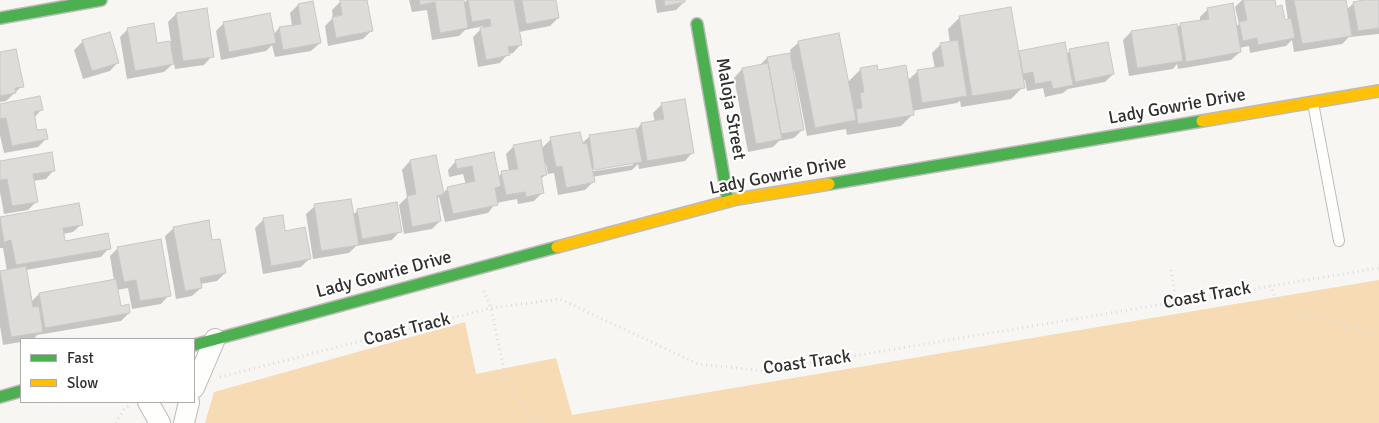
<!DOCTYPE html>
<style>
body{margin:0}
#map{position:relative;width:1379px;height:423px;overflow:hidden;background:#f8f6f3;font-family:Signika,sans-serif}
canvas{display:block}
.legend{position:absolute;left:20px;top:338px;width:175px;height:65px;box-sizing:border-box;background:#fff;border:1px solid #adacab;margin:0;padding:6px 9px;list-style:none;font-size:15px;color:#32302e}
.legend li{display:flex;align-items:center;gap:10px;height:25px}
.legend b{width:25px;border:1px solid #adacab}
</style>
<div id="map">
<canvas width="1379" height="423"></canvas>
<ul class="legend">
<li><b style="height:6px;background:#4caf50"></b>Fast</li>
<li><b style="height:6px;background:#ffc107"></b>Slow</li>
</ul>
</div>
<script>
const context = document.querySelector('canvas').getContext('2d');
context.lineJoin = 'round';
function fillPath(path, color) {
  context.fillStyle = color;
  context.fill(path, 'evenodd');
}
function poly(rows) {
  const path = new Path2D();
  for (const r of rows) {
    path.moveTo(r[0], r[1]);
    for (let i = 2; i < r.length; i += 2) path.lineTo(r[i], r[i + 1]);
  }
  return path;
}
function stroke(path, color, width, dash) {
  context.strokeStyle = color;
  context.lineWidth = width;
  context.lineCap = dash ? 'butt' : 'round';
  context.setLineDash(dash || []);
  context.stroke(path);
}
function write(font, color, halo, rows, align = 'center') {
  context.font = font + ' Signika,sans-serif';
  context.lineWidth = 4.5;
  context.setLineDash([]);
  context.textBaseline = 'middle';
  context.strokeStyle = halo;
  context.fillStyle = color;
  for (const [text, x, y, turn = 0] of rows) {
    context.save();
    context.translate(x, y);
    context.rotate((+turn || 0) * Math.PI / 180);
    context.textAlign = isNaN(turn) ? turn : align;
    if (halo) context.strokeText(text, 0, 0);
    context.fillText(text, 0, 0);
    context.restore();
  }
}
fillPath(poly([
 [1379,280,1379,423,205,423,214,392,465,322,476,374,556,358,572,415]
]), '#f6dbb5');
fillPath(poly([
 [349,0,365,0,371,31,363,39,328,46,325,26,333,18,332,10,340,2],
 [409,0,462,0,463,4,467,0,555,0,558,18,550,26,519,32,521,44,513,53,508,54,500,63,478,67,473,37,484,26,465,30,459,36,432,40,427,10,412,12],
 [655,0,684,0,684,2,676,10,657,13],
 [1242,0,1273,0,1275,8,1284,21,1288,20,1285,0,1345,0,1346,10,1354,3,1379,0,1379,34,1349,37,1342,44,1294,52,1292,40,1286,46,1250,53,1249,46,1239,48,1240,52,1231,60,1178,69,1177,64,1173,69,1129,76,1123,40,1131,32,1176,28,1180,25,1200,21,1200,17,1208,9,1235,27,1239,24,1235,7],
 [298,5,320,43,311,51,275,57,272,45,266,51,221,60,216,31,224,23,273,35,279,28,292,26,290,13],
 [176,14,212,56,204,65,175,69,174,63,164,72,127,79,120,37,128,29,156,45,171,42,168,22],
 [960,17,1018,54,1066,54,1070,51,1113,74,1105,82,1068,89,1063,93,1045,97,1043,88,1027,91,1025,80,1022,80,1023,87,1011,99,961,107,960,101,957,103,912,111,913,114,901,126,847,135,846,129,807,136,794,70,792,71,803,129,794,138,779,141,773,147,748,152,734,78,742,69,759,66,767,58,791,54,790,50,799,42,848,82,861,69,907,81,917,72,935,69,932,53,940,45,950,43,948,29],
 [83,41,118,62,110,71,83,79,74,50],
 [0,54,22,86,6,101,0,102],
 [662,104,693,152,685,161,639,169,638,164,632,170,592,177,593,182,585,190,558,195,554,173,548,174,546,164,544,164,545,175,540,180,542,193,534,201,518,204,517,199,496,203,488,213,445,222,439,197,436,200,440,221,432,229,404,234,399,205,407,197,402,170,410,161,442,194,448,188,466,185,463,174,449,177,448,170,456,161,493,154,498,177,502,173,509,171,506,154,514,146,541,149,551,139,581,144,589,137,637,129,641,124,655,122,653,113],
 [633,162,633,165,588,172,588,170],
 [0,105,41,110,34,118,36,132,47,138,38,147,4,153,0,135],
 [0,162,54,170,46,179,33,181,37,201,28,210,4,214,0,192],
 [78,204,82,224,73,232,63,234,64,242,109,248,101,257,26,270,31,302,39,294,114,281,110,256,118,248,169,295,161,304,132,309,128,288,117,290,120,307,129,313,121,321,37,335,34,339,21,339,21,342,3,345,0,326,0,273,7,271,3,248,0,248,0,218],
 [315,206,353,215,358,210,400,231,392,240,356,246,349,253,313,259,306,214],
 [263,220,284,232,309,259,301,267,263,274,255,228],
 [174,228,211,242,225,273,217,281,200,284,201,288,192,296,176,299,165,236]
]), '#0003');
const building = poly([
 [340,0,367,0,373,31,336,38,332,17,342,15,340,0],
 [419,0,464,0,468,28,440,33,435,2,420,5,419,0],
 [468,0,514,0,522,45,508,47,510,55,486,60,480,28,491,26,490,19,472,22,468,0],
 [522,0,556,0,559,18,526,24,522,0],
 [664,0,685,0,685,2,665,6,664,0],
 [1243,0,1275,0,1276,7,1282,5,1285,20,1291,18,1295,38,1258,45,1257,38,1243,41,1239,22,1247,20,1243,0],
 [1294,0,1346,0,1352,36,1302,44,1294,0],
 [1364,0,1379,0,1379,28,1358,31,1353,2,1364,0],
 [313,1,321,43,283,50,279,27,301,24,298,4,313,1],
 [1233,3,1241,52,1186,62,1180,23,1209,19,1207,8,1233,3],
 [1011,7,1025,88,972,96,959,16,1011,7],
 [207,8,214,57,183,61,176,13,207,8],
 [270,13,276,43,229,52,223,22,270,13],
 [154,23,157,43,170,41,174,64,135,71,127,28,154,23],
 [1177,24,1183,61,1137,68,1131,31,1177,24],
 [110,32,119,63,92,71,82,40,110,32],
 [839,33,856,120,815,128,798,41,839,33],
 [958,40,967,96,922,103,917,70,944,66,940,43,958,40],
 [1065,42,1073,85,1053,89,1051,81,1035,84,1033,72,1023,74,1019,51,1065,42],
 [1108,42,1114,74,1075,82,1069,49,1108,42],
 [16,49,24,87,15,88,16,93,0,96,0,52,16,49],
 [790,53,804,130,781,134,767,57,790,53],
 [768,63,782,139,756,144,742,68,768,63],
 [877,65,878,70,906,65,914,115,858,124,856,109,862,108,860,93,864,92,860,68,877,65],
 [40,96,43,110,34,112,37,130,46,129,48,139,12,146,6,118,0,119,0,104,40,96],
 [685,99,694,153,647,161,641,123,664,119,661,103,685,99],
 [636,128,642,162,594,170,589,135,636,128],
 [580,132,583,144,587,143,595,182,566,188,562,166,556,167,550,137,580,132],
 [541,140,547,175,541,176,544,193,526,197,525,192,506,195,501,171,518,169,513,145,541,140],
 [52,152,55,171,33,174,38,202,12,206,7,179,0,180,0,161,52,152],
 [494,152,501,186,495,188,498,205,453,214,447,187,475,181,472,166,457,169,455,160,494,152],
 [436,155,444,194,437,196,441,221,412,227,407,196,416,194,410,160,436,155],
 [351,199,359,245,321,251,314,204,351,199],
 [397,202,402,232,362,239,357,209,397,202],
 [79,203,83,225,63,228,65,241,108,233,111,249,16,265,11,240,4,242,0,217,79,203],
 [283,215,285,231,305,227,311,259,271,266,263,218,283,215],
 [209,220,212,240,220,239,226,273,200,278,202,288,185,291,173,227,209,220],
 [161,239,171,296,140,301,136,280,124,282,117,247,161,239],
 [26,266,33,307,39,306,43,332,11,337,0,271,26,266],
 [116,279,121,306,129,304,130,313,45,328,39,293,116,279]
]);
fillPath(building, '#dddcd9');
stroke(building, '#c9c7c5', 1);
const lane = poly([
 [1313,103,1339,241]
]);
const street = poly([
 [194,388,215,339],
 [148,402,160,423],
 [184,423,189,402]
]);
const fast = poly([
 [0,18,101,0],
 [697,24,728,201],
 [829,184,1202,121],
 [194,345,557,247],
 [0,397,21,391]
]);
const slow = poly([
 [1202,121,1379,91],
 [557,247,737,199,829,184]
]);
stroke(lane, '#bdbbb9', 12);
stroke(street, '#bdbbb9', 22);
stroke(fast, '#bdbbb9', 14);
stroke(slow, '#bdbbb9', 14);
stroke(poly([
 [1171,270,1176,301],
 [1270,285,1277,302,1291,312,1353,327,1379,337],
 [484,291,491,308,507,384,529,414,542,423],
 [220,377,491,308,560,299,698,364,764,371,1379,268],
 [116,423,124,409,129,406]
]), '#dddcdb', 3, [1, 4]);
stroke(lane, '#fefefd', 10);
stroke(street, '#fefefd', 20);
stroke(fast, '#4caf50', 11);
stroke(slow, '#ffc107', 11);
write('18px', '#32302e', '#fff', [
 ["Lady Gowrie Drive",1177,107,-10],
 ["Maloja Street",730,109,80],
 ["Lady Gowrie Drive",778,176,-11],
 ["Lady Gowrie Drive",384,275,-15],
 ["Coast Track",1207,296,-10],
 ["Coast Track",407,330,-14],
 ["Coast Track",807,363,-8]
]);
</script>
